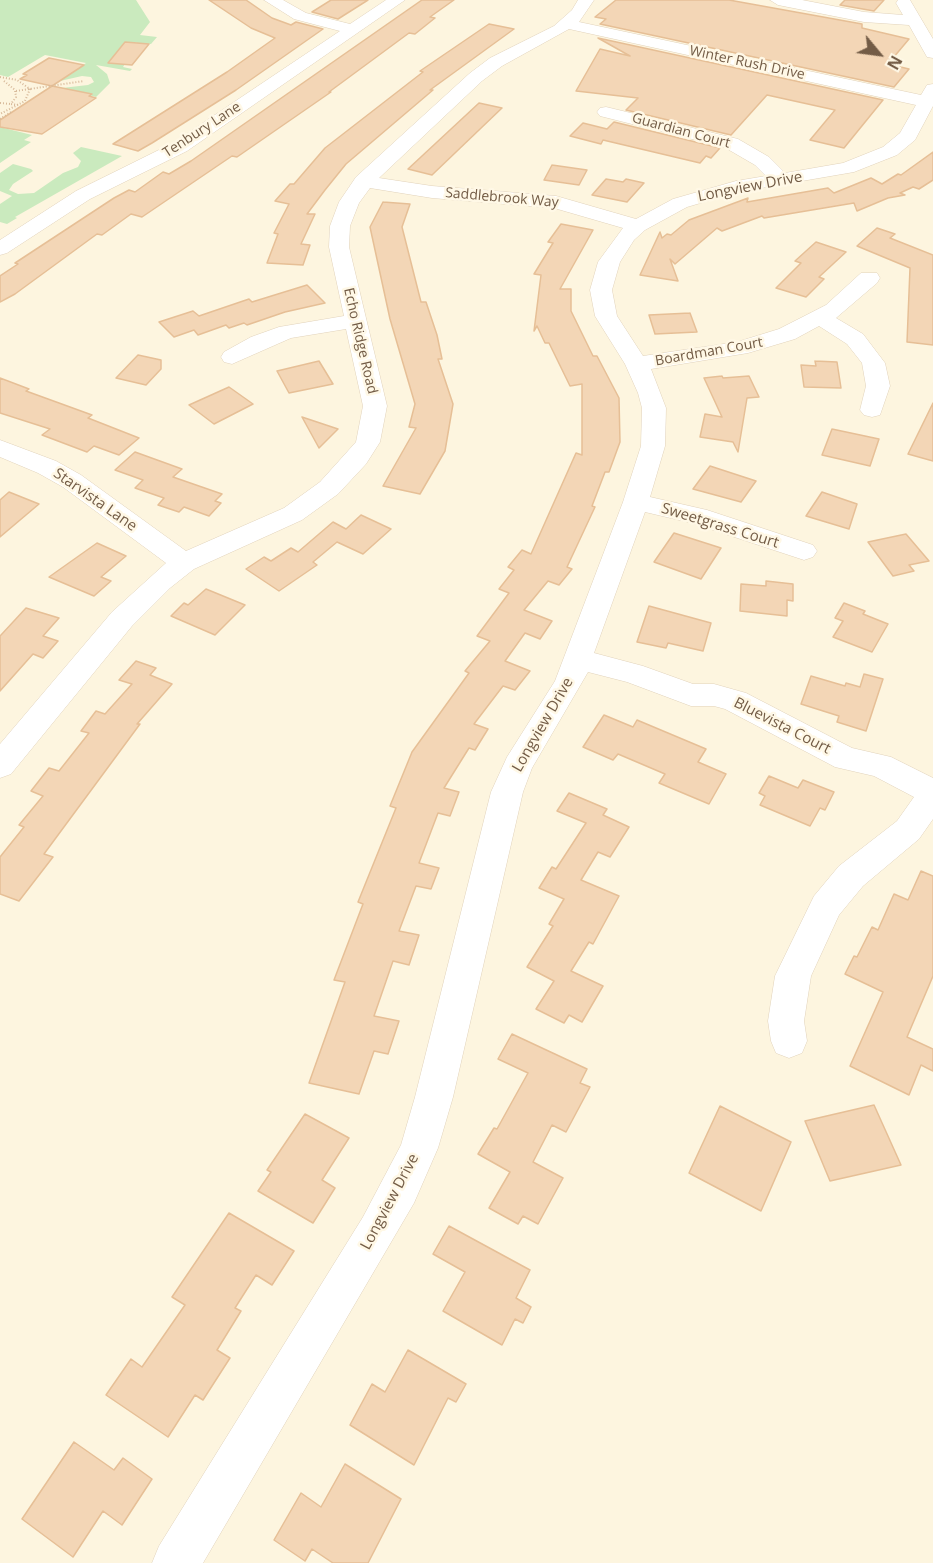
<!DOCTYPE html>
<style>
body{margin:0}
#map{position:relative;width:933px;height:1563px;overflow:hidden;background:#fdf5df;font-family:"Open Sans",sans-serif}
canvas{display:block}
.north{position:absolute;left:849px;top:24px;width:60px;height:60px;-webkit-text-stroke:4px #fff8e6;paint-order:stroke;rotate:119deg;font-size:16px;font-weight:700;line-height:24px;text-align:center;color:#735c46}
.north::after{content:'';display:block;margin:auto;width:21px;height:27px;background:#735c46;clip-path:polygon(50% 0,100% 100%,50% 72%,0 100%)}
</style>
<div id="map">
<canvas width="933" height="1563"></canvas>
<div class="north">N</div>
</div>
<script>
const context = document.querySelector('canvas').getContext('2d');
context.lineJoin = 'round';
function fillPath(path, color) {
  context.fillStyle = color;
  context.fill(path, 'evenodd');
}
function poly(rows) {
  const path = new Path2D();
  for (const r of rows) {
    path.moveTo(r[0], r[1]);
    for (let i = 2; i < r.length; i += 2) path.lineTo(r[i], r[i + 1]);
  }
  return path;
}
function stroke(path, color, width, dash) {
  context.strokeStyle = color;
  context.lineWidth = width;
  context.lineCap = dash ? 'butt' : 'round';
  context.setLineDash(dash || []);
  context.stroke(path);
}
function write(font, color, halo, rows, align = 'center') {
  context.font = font + ' "Open Sans",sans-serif';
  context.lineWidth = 5;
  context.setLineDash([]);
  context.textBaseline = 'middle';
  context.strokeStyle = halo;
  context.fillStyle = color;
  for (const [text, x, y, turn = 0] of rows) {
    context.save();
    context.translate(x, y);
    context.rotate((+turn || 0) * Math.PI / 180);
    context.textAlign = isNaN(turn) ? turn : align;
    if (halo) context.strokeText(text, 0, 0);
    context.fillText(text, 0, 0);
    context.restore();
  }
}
fillPath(poly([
 [0,0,136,0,150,22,140,35,157,37,151,44,125,42,108,63,125,64,123,67,132,69,130,71,96,65,107,74,110,83,96,97,62,88,88,85,94,82,91,77,82,76,60,81,86,63,45,55,8,77,0,75],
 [0,127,32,135,24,140,31,142,0,163],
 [81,147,122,156,15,217,17,218,7,224,0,222,0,204,12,196,0,191,0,173,13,164,31,169,33,171,13,184,9,190,18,194,34,193,63,173,78,167,81,161,73,153]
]), '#caeabe');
const building = poly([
 [209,0,246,0,272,18,291,25,296,22,323,29,236,90,152,143,138,151,113,144,227,72,275,38,251,28,209,0],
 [331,0,368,0,338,19,312,12,331,0],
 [422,0,454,0,430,17,435,18,415,34,409,33,329,92,331,92,237,157,232,156,142,217,131,214,102,235,97,234,15,294,0,302,0,276,18,264,15,263,114,198,129,190,135,192,163,172,169,174,191,161,422,0],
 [616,0,729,0,862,24,862,28,909,39,888,64,909,69,894,87,600,24,606,19,595,17,616,0],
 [845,0,884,0,874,11,840,5,845,0],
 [489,24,514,29,430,90,433,90,346,164,325,190,307,214,315,214,301,244,310,245,303,265,267,263,278,234,274,233,289,204,275,201,290,184,294,184,325,148,423,72,420,71,489,24],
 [598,38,883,100,844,148,810,140,835,110,767,95,731,135,626,110,638,98,576,91,600,49,630,56,598,38],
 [125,42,149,44,132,65,108,63,125,42],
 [49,58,84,65,52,86,20,79,27,75,23,74,49,58],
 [52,86,92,94,89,96,96,98,42,134,0,127,0,120,52,86],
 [479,103,502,108,432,175,408,169,479,103],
 [614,122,720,148,711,158,706,156,700,163,603,140,601,144,570,136,583,123,607,129,614,122],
 [933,152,933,180,919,189,913,187,900,193,905,195,888,198,857,211,854,203,764,218,762,216,722,231,717,228,675,264,670,259,678,281,640,275,660,232,662,238,667,234,671,235,689,220,748,198,747,202,828,188,834,193,871,178,882,184,898,174,901,175,933,152],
 [552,165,587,170,579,185,544,180,552,165],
 [606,179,623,182,626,179,644,183,627,202,592,195,606,179],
 [383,202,410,204,402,227,421,302,426,302,437,335,442,359,438,359,453,404,445,451,420,494,383,486,416,428,409,427,415,404,390,319,370,227,383,202],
 [561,224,593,230,560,289,571,289,571,311,593,356,597,356,619,398,620,442,609,472,605,472,592,506,595,507,567,567,572,569,559,585,548,581,524,610,552,621,540,639,525,633,505,661,530,671,515,690,503,686,474,724,488,729,475,750,469,748,444,788,459,792,450,816,438,813,419,863,439,868,431,889,416,886,399,931,419,935,409,965,393,961,374,1016,399,1021,388,1054,374,1051,359,1094,309,1083,345,982,334,980,363,904,358,902,396,808,390,806,412,752,469,673,465,671,490,641,477,636,509,593,499,589,514,570,508,567,522,550,531,554,576,453,582,455,582,384,570,386,549,343,545,343,537,326,534,331,541,275,534,274,553,243,548,242,561,224],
 [877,228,895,234,890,238,933,255,933,345,907,342,910,268,857,246,877,228],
 [816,242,846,252,819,277,824,279,806,297,776,288,801,263,795,261,816,242],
 [307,285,325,303,285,312,247,325,244,323,229,328,226,325,198,335,194,330,174,337,159,322,193,311,199,316,249,299,252,302,307,285],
 [690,313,697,332,655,334,649,315,690,313],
 [138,355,161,360,161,369,146,385,116,378,138,355],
 [319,361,333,384,289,393,277,371,319,361],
 [815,361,837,362,841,388,804,387,801,365,816,366,815,361],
 [722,376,723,378,749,376,759,397,747,398,738,452,733,442,700,437,705,414,722,417,704,378,722,376],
 [0,378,29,389,26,391,92,415,88,418,139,438,119,455,94,446,87,452,42,435,50,429,0,413,0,378],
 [229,387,253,404,214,424,189,405,229,387],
 [933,403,933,461,908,454,933,403],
 [302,417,338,429,319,448,302,417],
 [832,429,879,439,870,466,822,455,832,429],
 [135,452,182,469,173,477,222,494,215,501,221,503,209,516,184,507,179,512,158,505,164,498,135,488,143,480,115,470,135,452],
 [710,466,756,481,741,502,693,489,710,466],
 [9,492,39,504,0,537,0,500,9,492],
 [822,492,857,504,849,529,806,516,822,492],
 [361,515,391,529,363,554,337,542,313,562,317,565,279,591,246,569,264,557,271,561,291,548,298,552,333,522,346,529,361,515],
 [674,533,721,548,701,579,654,562,674,533],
 [906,534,929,561,909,565,914,571,893,576,868,542,906,534],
 [97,543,126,556,101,577,111,581,94,596,49,577,97,543],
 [766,581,793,584,793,601,787,600,787,616,740,611,741,584,766,586,766,581],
 [206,589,245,605,215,635,171,616,184,603,188,605,206,589],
 [844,603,865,611,863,614,888,624,872,652,833,637,843,621,835,618,844,603],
 [649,606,711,623,703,651,668,643,666,648,637,642,649,606],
 [26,608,59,618,43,636,58,641,43,658,33,654,0,691,0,636,26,608],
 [136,661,156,668,150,675,172,684,137,724,140,724,44,854,53,857,19,901,0,894,0,857,24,827,19,825,43,796,31,791,49,768,59,771,89,733,81,731,96,711,105,714,132,684,119,680,136,661],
 [864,674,883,679,866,731,837,722,839,716,801,704,811,676,845,686,846,683,860,687,864,674],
 [604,715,633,727,637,720,706,749,698,762,726,774,709,804,659,783,665,774,618,754,613,760,583,747,604,715],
 [769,776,798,788,803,780,834,792,825,810,820,808,810,826,760,805,765,796,759,793,769,776],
 [569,793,607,809,603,815,629,827,610,857,598,852,581,880,619,896,593,944,589,942,571,971,603,986,582,1022,569,1015,564,1023,536,1009,554,981,527,967,553,926,549,924,564,899,539,888,552,867,556,869,586,823,557,811,569,793],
 [921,871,933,876,933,976,907,1037,933,1049,933,1071,921,1065,909,1095,850,1066,883,992,845,974,854,956,857,957,872,927,878,930,894,894,908,900,921,871],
 [512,1034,587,1069,580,1083,590,1087,566,1132,552,1125,533,1162,563,1178,538,1224,523,1216,518,1224,489,1208,510,1172,478,1154,494,1128,497,1129,528,1073,498,1059,512,1034],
 [874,1105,901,1165,830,1181,805,1121,874,1105],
 [720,1106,791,1142,761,1211,689,1173,720,1106],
 [305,1114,349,1138,322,1180,335,1188,313,1223,258,1191,271,1172,267,1170,305,1114],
 [229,1213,294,1251,272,1285,256,1275,235,1308,241,1311,217,1350,230,1358,203,1400,195,1395,168,1437,106,1395,131,1359,142,1367,185,1305,172,1297,229,1213],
 [449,1226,530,1270,516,1298,531,1307,523,1323,515,1319,502,1345,443,1311,465,1272,433,1254,449,1226],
 [408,1350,466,1384,456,1402,448,1398,414,1465,350,1425,372,1384,385,1392,408,1350],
 [74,1442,114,1470,123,1458,152,1479,122,1525,103,1511,73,1557,22,1519,74,1442],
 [345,1464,401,1499,368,1563,333,1563,312,1549,305,1561,274,1540,301,1493,321,1507,345,1464]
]);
fillPath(building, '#f3d6b6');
stroke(building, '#e6bf96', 1.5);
const minor = poly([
 [264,0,283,0,306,13,350,24,386,0,405,0,187,151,90,199,7,253,0,255,0,240,76,191,173,143,340,31,294,19,264,0],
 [578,0,594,0,579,22,921,95,927,85,933,84,933,106,915,140,897,155,854,172,738,192,687,207,645,230,634,240,620,262,612,290,617,316,643,356,737,342,779,329,826,305,861,273,877,273,880,278,877,283,836,318,863,334,885,363,890,386,880,415,872,417,864,415,860,410,866,386,862,363,847,344,819,326,795,339,748,353,651,369,666,408,665,446,650,497,707,510,813,545,817,551,813,557,804,560,692,523,645,512,594,653,643,666,693,684,714,684,746,693,852,748,891,757,933,778,933,819,919,839,863,886,839,915,811,976,804,1021,807,1041,802,1053,789,1058,776,1053,771,1041,768,1021,775,976,814,896,839,866,897,821,914,797,874,776,835,767,725,709,714,706,691,706,627,682,588,672,532,768,523,792,453,1097,438,1148,414,1203,203,1563,152,1563,159,1546,363,1217,401,1145,415,1097,491,792,507,757,555,681,623,502,641,446,642,408,638,393,625,364,595,316,590,290,598,262,623,228,554,208,432,198,370,188,359,203,350,226,349,247,387,406,380,442,366,464,338,494,302,520,194,569,170,588,132,626,11,774,0,778,0,744,112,612,166,563,63,487,38,473,0,457,0,440,56,461,81,475,186,551,284,508,320,482,356,442,363,406,346,329,291,338,232,364,224,362,221,357,224,352,251,337,279,327,344,316,329,247,330,226,339,202,356,177,470,73,490,58,554,26,572,10,578,0],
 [569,29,916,105,900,133,883,147,843,163,785,173,769,157,738,139,606,107,600,108,597,112,600,116,724,147,755,165,766,176,736,181,673,199,636,219,556,196,432,186,379,178,482,81,502,66,569,29],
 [770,0,802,0,864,12,903,15,896,3,898,0,910,0,933,39,933,58,927,57,909,25,864,22,778,5,770,0]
]);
stroke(minor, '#e1d2bb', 1);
stroke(poly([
 [0,77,17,80,30,89,25,101,0,114],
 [4,81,15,90,16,97,11,104,19,105],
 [16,91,84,81],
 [0,103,11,104],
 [0,119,11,112]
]), '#d7b999', 2, [1, 2]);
fillPath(minor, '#fff');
write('14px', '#735c46', '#fff8e6', [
 ["Winter Rush Drive",747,63,12],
 ["Tenbury Lane",202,130,-33],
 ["Guardian Court",681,131,15],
 ["Saddlebrook Way",502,198,5],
 ["Echo Ridge Road",360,341,77],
 ["Boardman Court",709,352,-10]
]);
write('15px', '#735c46', '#fff8e6', [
 ["Longview Drive",750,187,-11],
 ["Starvista Lane",95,500,35],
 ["Sweetgrass Court",720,526,17],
 ["Longview Drive",543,725,-60],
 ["Bluevista Court",782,726,27],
 ["Longview Drive",390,1202,-62]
]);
</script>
